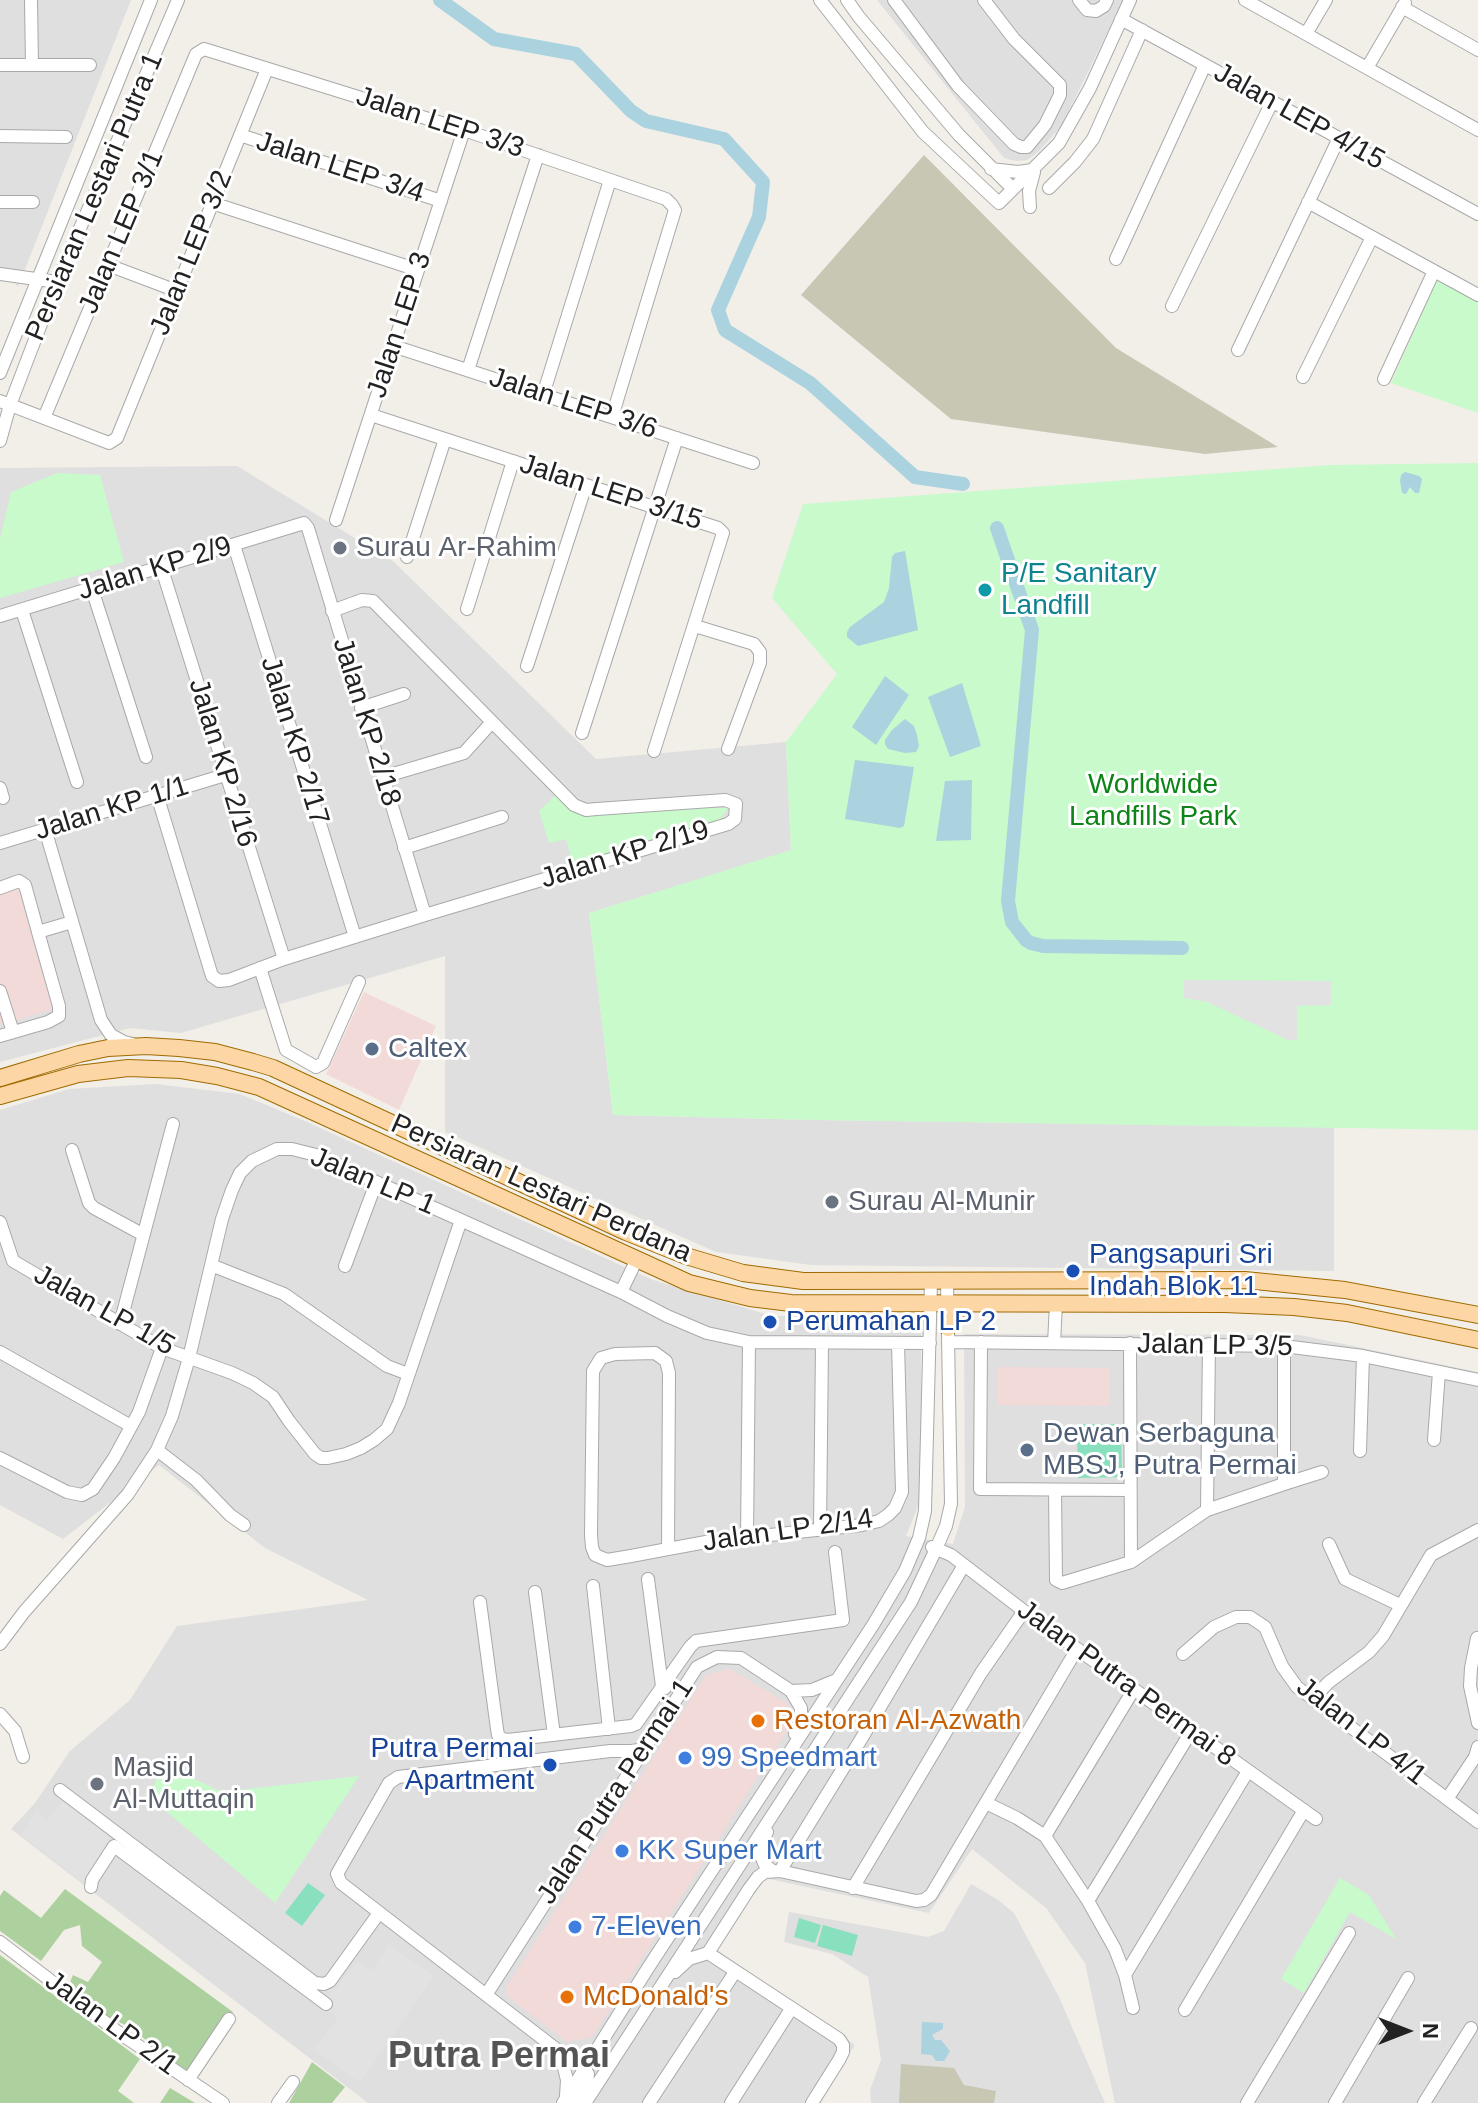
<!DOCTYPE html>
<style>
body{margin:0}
#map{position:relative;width:1478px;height:2103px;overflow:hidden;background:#f2efe9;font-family:Helvetica,sans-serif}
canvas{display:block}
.north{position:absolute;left:1366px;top:1991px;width:80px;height:80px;-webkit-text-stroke:6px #fff;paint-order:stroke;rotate:90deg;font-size:22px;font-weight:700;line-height:32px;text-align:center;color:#222}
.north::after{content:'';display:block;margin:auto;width:28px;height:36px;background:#222;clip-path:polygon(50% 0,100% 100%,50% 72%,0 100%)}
</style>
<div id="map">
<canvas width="1478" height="2103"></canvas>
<div class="north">N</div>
</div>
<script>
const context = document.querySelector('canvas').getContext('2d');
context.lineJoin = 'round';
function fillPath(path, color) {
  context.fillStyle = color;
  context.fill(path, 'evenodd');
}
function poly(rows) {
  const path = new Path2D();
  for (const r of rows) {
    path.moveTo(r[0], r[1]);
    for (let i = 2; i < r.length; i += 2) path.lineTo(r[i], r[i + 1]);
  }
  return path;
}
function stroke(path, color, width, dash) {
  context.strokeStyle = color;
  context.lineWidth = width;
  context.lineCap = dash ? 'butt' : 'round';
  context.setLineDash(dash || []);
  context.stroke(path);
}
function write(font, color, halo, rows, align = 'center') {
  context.font = font + ' Helvetica,sans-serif';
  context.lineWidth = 6;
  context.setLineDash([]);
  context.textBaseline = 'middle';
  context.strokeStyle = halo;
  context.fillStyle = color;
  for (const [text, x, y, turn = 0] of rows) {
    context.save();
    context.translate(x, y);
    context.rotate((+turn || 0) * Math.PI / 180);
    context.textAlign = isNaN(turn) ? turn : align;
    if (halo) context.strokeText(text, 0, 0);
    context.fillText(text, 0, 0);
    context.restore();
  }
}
fillPath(poly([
 [0,0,131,0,18,287,12,280,0,280],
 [877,0,1123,0,1061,127,1038,152,1027,160,1016,161,1004,158],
 [237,466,394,562,596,759,786,742,791,851,589,913,613,1115,818,1120,1334,1127,1334,1271,811,1265,716,1252,445,1132,445,956,181,1033,130,1028,0,1062,0,468],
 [155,1084,240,1094,307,1122,653,1280,772,1316,921,1315,921,1499,906,1536,953,1544,965,1507,964,1334,1300,1335,1478,1372,1478,2103,1115,2103,1085,1963,1046,1908,972,1849,929,1913,764,1878,716,1949,855,2045,820,2103,368,2103,11,1829,35,1803,70,1751,130,1700,177,1626,368,1600,265,1548,159,1465,63,1539,0,1505,0,1110,69,1089],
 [971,1884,997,1899,1014,1913,1059,1997,1105,2103,871,2103,870,2090,881,2060,868,1977,832,1954,784,1942,789,1912,928,1937,944,1931]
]), '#e0dfdf');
fillPath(poly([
 [21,888,54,1009,0,1025,0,894],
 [364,992,436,1026,399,1110,326,1074],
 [998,1367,1109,1368,1109,1406,998,1405],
 [729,1669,787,1703,792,1723,592,2037,567,2042,507,1996,506,1988,706,1675]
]), '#f2dad9');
fillPath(poly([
 [924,155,1116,348,1278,447,1205,454,951,419,801,295],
 [901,2064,954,2068,964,2085,996,2091,994,2103,899,2103]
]), '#c7c7b4');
fillPath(poly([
 [65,1889,233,2012,186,2072,131,2028,95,2010,68,1987,73,1975,88,1982,102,1962,82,1946,80,1925,64,1930,41,1961,0,1931,0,1896,4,1890,41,1918],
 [0,1955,140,2059,118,2091,134,2103,0,2103],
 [312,2062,345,2087,332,2103,289,2103],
 [170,2088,195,2103,160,2103]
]), '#add19e');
fillPath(poly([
 [1437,280,1478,302,1478,413,1391,383],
 [1478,463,1478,1130,818,1120,613,1115,589,913,791,850,786,742,837,674,772,598,803,504,1330,465],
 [57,473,100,475,124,562,0,598,0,539,11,492],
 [557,794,571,809,709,807,728,808,719,821,573,864,566,839,549,843,539,811],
 [164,1765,222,1792,359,1776,275,1903,148,1796],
 [1340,1878,1369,1895,1396,1939,1350,1912,1304,1993,1281,1979]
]), '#c8facc');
fillPath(poly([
 [1077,1424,1121,1424,1122,1477,1078,1478],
 [308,1883,325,1895,302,1926,285,1913],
 [799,1918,821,1925,815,1943,794,1937],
 [823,1925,858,1935,852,1956,817,1946]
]), '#88e0be');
fillPath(poly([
 [1184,980,1331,981,1331,1005,1297,1006,1297,1040,1288,1040,1207,1002,1184,998],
 [63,1801,123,1848,92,1889,21,1835,37,1809,46,1820],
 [389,1945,434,1976,360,2083,313,2049,338,2019,321,2005,357,1962,372,1970]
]), '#e2e2e2');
fillPath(poly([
 [1405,472,1419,476,1422,479,1419,493,1415,493,1410,487,1406,494,1402,493,1400,481,1401,475],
 [905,551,918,630,858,646,847,637,847,632,850,627,884,602,889,588,892,557,895,553],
 [885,676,909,695,876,745,852,727],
 [962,683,981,746,950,757,928,697],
 [905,719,914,726,917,735,919,746,916,752,905,753,888,749,885,744,885,740,892,730],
 [855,760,914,767,904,826,900,828,845,819],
 [972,780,971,840,936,841,945,781],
 [922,2022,943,2023,943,2029,932,2035,935,2040,941,2040,950,2051,944,2061,936,2061,932,2055,921,2054]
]), '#aad3df');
stroke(poly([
 [440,0,494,39,576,54,631,111,646,121,724,139,763,182,759,217,718,310,725,330,810,383,915,477,963,484],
 [997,528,1032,630,1008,901,1012,922,1026,940,1031,943,1043,946,1182,948]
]), '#aad3df', 14);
const minor = poly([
 [31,0,32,65],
 [820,0,923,132,999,203,1059,143,1090,88,1130,0],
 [847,0,859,17,959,135,1013,189],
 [894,0,958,86,1014,144,1021,147,1027,147,1045,125,1060,95,1060,85,1014,39,984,0],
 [1079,0,1087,10,1096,11,1104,6,1107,0],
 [1245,0,1478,130],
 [1402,7,1478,50],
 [1121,19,1478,214],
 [1306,34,1326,0],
 [0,65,90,65],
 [1367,68,1405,3],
 [240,135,441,201],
 [0,136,66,137],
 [991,169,1018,172,1032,170],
 [1049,188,1075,162,1093,139,1142,30],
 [0,202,33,202],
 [1308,202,1478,295],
 [212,203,418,270],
 [1030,207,1029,191,1034,172],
 [1116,259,1205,65],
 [108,265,177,291],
 [0,274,57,282],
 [1172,306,1272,102],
 [393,346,753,463],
 [1238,350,1339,138],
 [468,370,538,155],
 [0,373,151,0],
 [1303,377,1372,237],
 [1384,379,1434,271],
 [543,395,610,180],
 [0,401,109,443,117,438,267,69],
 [371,415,718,528,723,533,654,751],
 [44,418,196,54,204,49,464,130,666,199,672,205,675,210,612,417],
 [0,441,10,405,57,282,178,0],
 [336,520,464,130],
 [234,545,355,937],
 [407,557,445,439],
 [161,566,284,959],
 [92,589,146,757],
 [467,609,513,461],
 [22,610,77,782],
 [0,616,304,523,308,528,425,915],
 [695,626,754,644,760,652,760,663,728,749],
 [527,666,586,485],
 [361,708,404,694],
 [582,733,677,438],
 [383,777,464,753,492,722],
 [0,788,3,798],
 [157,795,212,976,219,981,229,980,284,959,425,915,728,824,735,819,736,804,725,800,597,809,586,810,574,805,373,601,362,600,332,611],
 [45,829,101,1020,111,1035,124,1042,133,1044],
 [0,843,225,775],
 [404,848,502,817],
 [0,888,19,881,25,885,38,932,72,922],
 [260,968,286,1050,316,1067,323,1063,359,982],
 [0,991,13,1032],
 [0,1036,48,1022,59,1016,59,1006,38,932],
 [72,1150,89,1203,94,1208,142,1234],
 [0,1222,13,1261,162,1348,232,1373,253,1383,273,1397,289,1421,315,1454,321,1458,328,1458,346,1454,361,1448,374,1440,387,1429,399,1403,461,1220],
 [211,1265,284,1294,387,1366,408,1374],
 [345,1266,376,1183],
 [621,1292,637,1259],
 [120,1324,173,1124],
 [949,1342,1284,1346,1363,1356,1478,1380],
 [981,1342,980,1489,1130,1490],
 [1054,1343,1056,1304],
 [1130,1343,1131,1562],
 [0,1352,131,1426],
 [1434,1440,1439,1372],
 [157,1450,196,1480,230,1515,244,1525],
 [1360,1451,1363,1356],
 [0,1458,67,1492,82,1495,93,1489,114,1458,139,1412,162,1348],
 [1284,1484,1322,1472],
 [1055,1490,1056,1580,1062,1583,1131,1562,1207,1510,1284,1484,1284,1346],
 [1207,1510,1209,1344],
 [820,1530,822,1344],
 [747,1538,749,1342],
 [1329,1544,1345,1579,1400,1605],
 [932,1547,951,1555,1024,1611,1316,1819],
 [668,1549,669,1373,666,1361,655,1353,615,1354,601,1358,593,1371,591,1535,592,1547,595,1555,607,1560,631,1556,668,1549,706,1542,862,1525,879,1521,888,1515,895,1508,902,1492,898,1343],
 [648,1579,662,1686,665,1688],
 [593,1586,609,1729],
 [535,1592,554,1735],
 [480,1602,497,1729,498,1735,502,1739,508,1740,631,1726,636,1724,690,1647,696,1641,843,1620,835,1552],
 [1477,1638,1471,1668,1470,1686,1478,1723],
 [0,1644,24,1612,128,1494,157,1450,172,1416,189,1358,222,1219,232,1190,240,1173,252,1161,277,1149,292,1149,316,1155,621,1292,667,1316,707,1333,749,1342,930,1343],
 [1183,1654,1214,1627,1236,1617,1250,1617,1265,1627,1282,1666,1297,1687,1478,1822],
 [791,1691,812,1690,834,1681],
 [1312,1699,1329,1682,1369,1652,1383,1636,1431,1555,1478,1530],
 [0,1714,15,1731,23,1757],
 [60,1790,315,1983,324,1984,330,1981,379,1913],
 [1447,1799,1475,1757,1478,1747],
 [986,1803,1017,1818,1045,1836,1088,1901,1115,1949,1125,1975,1133,2008],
 [767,1832,760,1846,761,1856,765,1865,773,1871],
 [1045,1836,1134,1689],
 [780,1871,863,1736,964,1565],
 [91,1887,92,1880,114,1846,326,2004],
 [853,1888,981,1673,1024,1611],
 [1088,1901,1192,1730],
 [0,1942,118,2032,223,2103],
 [708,1953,839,2039,843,2045,843,2052,839,2060,812,2103],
 [675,1972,689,1959,708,1953,749,1889,758,1877,765,1872,780,1871,916,1901,924,1900,931,1895,1077,1649],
 [1125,1975,1248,1771],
 [486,1995,697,1667,717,1657,741,1658,791,1691,801,1708,801,1719,795,1734],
 [1185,2010,1304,1810],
 [560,2052,567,2080,566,2096],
 [584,2068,560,2052,341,1883,337,1874,389,1783,398,1777,610,1751,631,1751,639,1750,646,1745],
 [188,2080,229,2019],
 [278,2103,293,2082],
 [563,2103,648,1968,873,1625,905,1571,919,1538,925,1511,931,1281],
 [575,2103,587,2083,588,2074,584,2068],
 [585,2103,911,1602,936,1549,946,1526,951,1504,947,1281],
 [649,2103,735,1972],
 [731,2103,791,2009],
 [1247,2103,1349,1933],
 [1335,2103,1408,1978],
 [1424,2103,1471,2028]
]);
const major = poly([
 [0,1078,79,1054,108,1048,146,1046,179,1048,215,1052,253,1062,273,1068,626,1232,686,1256,743,1273,803,1281,1245,1280,1345,1290,1478,1315],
 [0,1096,78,1074,128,1068,181,1070,217,1076,259,1087,689,1283,750,1298,791,1303,1225,1304,1294,1307,1347,1313,1478,1340],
 [948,1328,961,1304]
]);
stroke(minor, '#a9a9a9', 14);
stroke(major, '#a06b00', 18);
stroke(minor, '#fff', 12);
stroke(major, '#fcd6a4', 16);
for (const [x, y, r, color] of [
 [340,548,8,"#6b7280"],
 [985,590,8,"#0f9aa8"],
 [372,1049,8,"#5c6f8a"],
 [832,1202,8,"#6b7280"],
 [1073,1271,8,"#1a4fb4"],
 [770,1322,8,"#1a4fb4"],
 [1027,1450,8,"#5c6f8a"],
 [758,1721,8,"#e8710a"],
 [685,1758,8,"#3f7fe0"],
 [550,1765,8,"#1a4fb4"],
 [97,1784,8,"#6b7280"],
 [622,1851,8,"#3f7fe0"],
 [575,1927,8,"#3f7fe0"],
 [567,1997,8,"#e8710a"]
]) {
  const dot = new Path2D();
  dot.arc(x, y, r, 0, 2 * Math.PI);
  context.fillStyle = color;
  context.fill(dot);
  stroke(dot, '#fff', 3);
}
write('28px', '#222', '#fff', [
 ["Jalan LEP 4/15",1299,117,29],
 ["Jalan LEP 3/3",440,123,18],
 ["Jalan LEP 3/4",340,168,18],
 ["Persiaran Lestari Putra 1",95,197,-67],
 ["Jalan LEP 3/1",122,232,-67],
 ["Jalan LEP 3/2",192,253,-68],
 ["Jalan LEP 3",400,325,-72],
 ["Jalan LEP 3/6",573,404,18],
 ["Jalan LEP 3/15",611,493,18],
 ["Jalan KP 2/9",155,569,-17],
 ["Jalan KP 2/18",366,722,73],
 ["Jalan KP 2/17",294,741,73],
 ["Jalan KP 2/16",222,763,73],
 ["Jalan KP 1/1",112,809,-17],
 ["Jalan KP 2/19",625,855,-17],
 ["Jalan LP 1",373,1182,23],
 ["Persiaran Lestari Perdana",541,1189,24],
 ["Jalan LP 1/5",104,1311,29],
 ["Jalan LP 3/5",1215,1346,1],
 ["Jalan LP 2/14",788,1531,-8],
 ["Jalan Putra Permai 8",1126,1684,36],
 ["Jalan LP 4/1",1361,1732,38],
 ["Jalan Putra Permai 1",616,1792,-57],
 ["Jalan LP 2/1",111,2024,36]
]);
write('28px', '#5b616d', '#fff', [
 ["Surau Ar-Rahim",356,548],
 ["Surau Al-Munir",848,1202],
 ["Masjid",113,1768],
 ["Al-Muttaqin",113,1800]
], 'left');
write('28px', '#0d838f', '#fff', [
 ["P/E Sanitary",1001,574],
 ["Landfill",1001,606]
], 'left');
write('28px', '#0c8416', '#fff', [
 ["Worldwide",1153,785],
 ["Landfills Park",1153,817]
]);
write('28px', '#4e5e75', '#fff', [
 ["Caltex",388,1049],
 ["Dewan Serbaguna",1043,1434],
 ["MBSJ, Putra Permai",1043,1466]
], 'left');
write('28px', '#164399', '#fff', [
 ["Pangsapuri Sri",1089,1255],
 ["Indah Blok 11",1089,1287],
 ["Perumahan LP 2",786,1322],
 ["Putra Permai",534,1749,"right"],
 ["Apartment",534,1781,"right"]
], 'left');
write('28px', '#c56008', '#fff', [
 ["Restoran Al-Azwath",774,1721],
 ["McDonald's",583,1997]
], 'left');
write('28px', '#366cbe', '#fff', [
 ["99 Speedmart",701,1758],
 ["KK Super Mart",638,1851],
 ["7-Eleven",591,1927]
], 'left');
write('bold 36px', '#555', '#fff', [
 ["Putra Permai",499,2057]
]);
</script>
